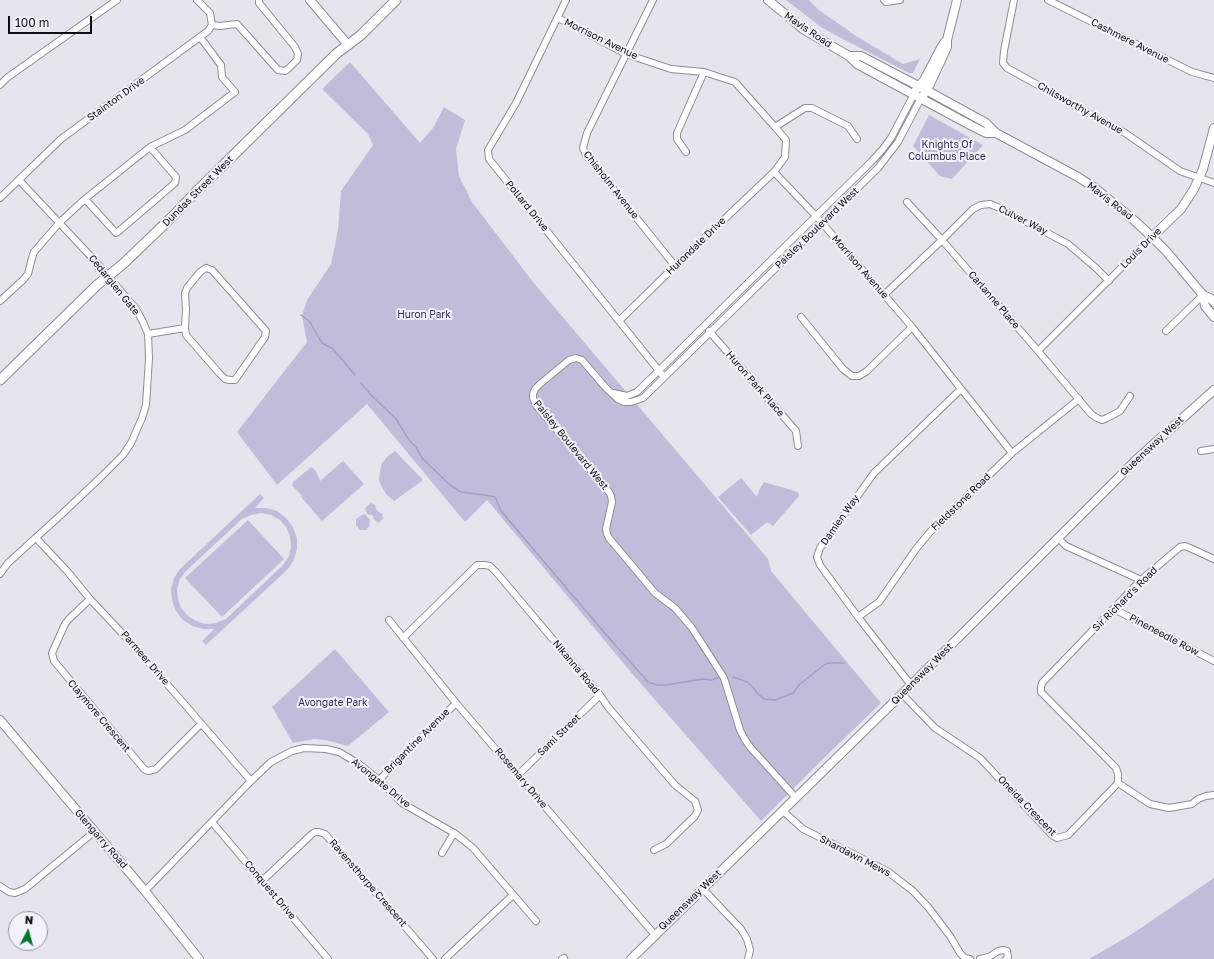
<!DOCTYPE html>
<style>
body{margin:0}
#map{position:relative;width:1214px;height:959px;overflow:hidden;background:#e6e5ee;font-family:"Golos Text",sans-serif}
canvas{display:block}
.north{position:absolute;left:8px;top:911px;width:40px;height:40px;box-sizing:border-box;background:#f3f2fb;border:1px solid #97969d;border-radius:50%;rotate:6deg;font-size:11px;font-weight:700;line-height:16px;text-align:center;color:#0d0d10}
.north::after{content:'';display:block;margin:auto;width:14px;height:18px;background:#02762b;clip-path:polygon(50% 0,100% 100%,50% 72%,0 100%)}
.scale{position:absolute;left:8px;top:16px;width:84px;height:18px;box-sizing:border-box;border:2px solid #0d0d10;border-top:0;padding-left:5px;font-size:12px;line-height:14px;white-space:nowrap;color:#0d0d10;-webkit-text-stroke:3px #f3f2fb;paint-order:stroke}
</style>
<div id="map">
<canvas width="1214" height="959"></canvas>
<div class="north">N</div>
<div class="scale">100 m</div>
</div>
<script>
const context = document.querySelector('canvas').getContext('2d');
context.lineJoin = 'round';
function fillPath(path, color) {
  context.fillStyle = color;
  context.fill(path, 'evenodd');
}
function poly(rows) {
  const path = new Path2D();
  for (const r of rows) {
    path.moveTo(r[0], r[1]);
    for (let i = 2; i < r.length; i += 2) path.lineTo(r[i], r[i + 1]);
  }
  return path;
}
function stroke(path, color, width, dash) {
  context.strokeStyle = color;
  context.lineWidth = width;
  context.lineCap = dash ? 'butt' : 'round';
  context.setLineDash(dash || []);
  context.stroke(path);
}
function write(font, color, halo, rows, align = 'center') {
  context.font = font + ' "Golos Text",sans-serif';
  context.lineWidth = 4;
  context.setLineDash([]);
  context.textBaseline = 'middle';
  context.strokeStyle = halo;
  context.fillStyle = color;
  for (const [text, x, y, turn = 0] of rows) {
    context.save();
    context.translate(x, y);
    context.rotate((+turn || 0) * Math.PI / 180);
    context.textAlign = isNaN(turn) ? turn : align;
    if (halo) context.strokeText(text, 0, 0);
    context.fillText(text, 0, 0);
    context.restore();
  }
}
fillPath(poly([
 [786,0,809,0,819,10,856,36,903,64,920,59,913,73,909,73,837,36,821,27],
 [350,62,420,143,433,128,444,107,465,120,456,149,459,176,472,202,533,282,768,559,771,571,881,703,823,759,761,821,635,677,487,500,465,522,367,404,277,485,237,432,307,342,302,316,307,300,331,264,338,230,341,191,373,145,368,134,322,89],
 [929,115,983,145,952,179,940,176,913,146],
 [395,451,422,479,422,481,394,501,387,495,382,488,379,480,380,471,382,463,388,456],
 [343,461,364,484,322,521,301,497,302,496,292,485,293,482,311,467,316,471,320,481],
 [741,478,757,497,759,490,764,482,798,492,799,496,773,526,767,522,751,535,718,497],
 [260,494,264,498,255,508,266,508,277,511,286,518,293,527,297,538,297,549,294,560,288,569,206,645,202,641,214,629,203,629,192,626,183,620,176,611,172,600,171,589,174,578,180,569],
 [261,513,271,515,280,520,286,527,290,536,291,547,289,556,283,565,226,619,216,623,206,624,196,621,188,616,181,608,178,599,177,589,180,579,186,571,242,519,251,515],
 [371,503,375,505,376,509,379,512,383,514,382,516,384,518,378,523,373,518,374,517,372,515,367,514,365,508],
 [365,514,370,520,369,526,366,530,360,530,356,525,356,519,362,515],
 [248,520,284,559,222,617,185,578],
 [335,649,389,712,348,746,325,740,314,739,293,743,272,707],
 [1214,878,1214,959,1089,959,1132,934]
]), '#c0bcda');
stroke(poly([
 [301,315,310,322,322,343,333,349,355,375],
 [361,383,371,395,396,419,409,440,416,447,422,458,451,486,461,492,491,496,495,497,501,511,603,631,648,682,657,685,666,685,703,679,711,680,718,678],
 [733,677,747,682,753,687,758,694,764,699,775,700,793,693,800,684,824,665,829,663,844,663]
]), '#a49ec5', 1.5);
const street = poly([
 [566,0,516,103,488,150,489,159,664,377],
 [653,0,587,133,583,148,586,155,675,266],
 [884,0,886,2,900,0],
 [1014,0,1004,51,1003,63,1007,68,1125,133,1180,171,1214,183],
 [1048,0,1192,72,1214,78],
 [558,18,626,54,671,69,704,72,735,82,775,127,786,140,785,157,774,172,675,266,619,321],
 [212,25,220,26,237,24,278,70,285,71,289,68,297,60,298,54,295,47,259,3,259,0],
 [0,85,8,77,117,0],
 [775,127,805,108,812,108,848,126,857,139],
 [686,152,677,139,677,133,704,72],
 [774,172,816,216,912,327,1012,453],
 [0,198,61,139,208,31,212,25,210,13,197,0],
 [85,199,116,233,119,231,175,183,176,177,150,147],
 [907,202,942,240,1038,351,1091,414,1097,418,1102,420,1107,418,1120,411,1130,396],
 [206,268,212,270,266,331,265,337,235,380,230,380,225,379,219,373,186,335,185,328,186,309,185,293,187,288,200,272,206,268],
 [885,294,942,240,973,209,981,205,990,204,1002,209,1068,244,1096,268,1109,281],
 [0,301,23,280,28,274,32,258,34,252,40,245,60,222,85,199,150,147,185,130,235,92,222,77,221,65,200,37],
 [801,317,843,369,852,376,859,376,867,371,912,327],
 [709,331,796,431,798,446],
 [1166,331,1203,295],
 [148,334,185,328],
 [1038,351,1152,237],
 [613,393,627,396,637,392,871,162,882,150,891,138,914,94],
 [1201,451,1214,449],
 [36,538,67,571,90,599,135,647,251,781],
 [1058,538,1066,546,1141,580],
 [0,574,8,563,63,513,102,476,123,455,131,443,142,418,146,405,149,358,148,334,143,322,136,309,97,263,19,180],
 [90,599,69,619,65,624,52,653,54,661,144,769,148,771,156,769,201,724],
 [1114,609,1214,661],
 [858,617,879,602,916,549,930,532,1012,453,1079,399],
 [389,620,456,703,655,935],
 [403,638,477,565,485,565,490,566,496,572,600,695,608,707,675,785,695,801,698,810,695,816,666,844,654,850],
 [911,685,858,617,820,565,817,557,820,548,874,473,961,389],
 [902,694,935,728,980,758,1052,835,1057,838,1068,835,1118,783,1118,774,1116,768,1041,692,1041,687,1042,683,1141,580,1180,547,1185,546,1190,548,1214,559],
 [518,775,600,695],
 [379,780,456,703],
 [1118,783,1150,804,1169,808,1192,804,1198,799,1206,796,1214,795],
 [796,798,750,747,744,738,740,730,724,678,692,628,675,608,655,593,609,538,607,534,606,529,612,502,611,496,609,492,536,405,533,398,533,394,535,389,540,384,569,360,576,358,582,360,606,388,618,399,624,402,631,402,643,398,878,168,898,142,921,98],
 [783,811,803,829,887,871,913,891,928,907,950,936,960,953,965,958,970,959],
 [212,822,328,959],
 [442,853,454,833],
 [262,881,312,834,315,832,319,832,325,834,433,959],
 [0,886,9,892,15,893,25,889,94,832],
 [702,888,741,929,747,939,750,950,748,959],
 [145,891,251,781,271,762,292,751,304,748,326,749,339,752,359,764,379,780,402,803,454,833,462,839,473,848,536,921],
 [445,959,513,895],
 [562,959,564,958],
 [980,959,989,957,998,951,1003,950,1007,951,1008,957,1006,959]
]);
const secondary = poly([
 [310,0,348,45],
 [768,0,803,29,818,38,849,56,857,64,972,126,986,133,996,133],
 [849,56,861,56,926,90,986,123,996,133,1078,177,1095,188,1135,221,1152,237,1166,251,1203,295,1210,298,1214,302],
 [916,90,924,80,942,46,945,42],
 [924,94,930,84,947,47,947,40,957,0],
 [1152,237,1181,209,1194,189,1203,169,1214,128],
 [1203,295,1205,306,1214,317],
 [0,720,145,891,199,959],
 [631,959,902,694,1136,460,1214,390]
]);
const primary = poly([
 [0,380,96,286,123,264,173,216,196,192,336,54,361,35,396,0]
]);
stroke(street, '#8e8d95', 8);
stroke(secondary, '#8e8d95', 10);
stroke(primary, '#8e8d95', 11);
stroke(street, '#fff', 6);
stroke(secondary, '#fff', 8);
stroke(primary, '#fff', 9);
write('10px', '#0d0d10', '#f3f2fb', [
 ["Mavis Road",808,30,34],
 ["Morrison Avenue",601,39,26],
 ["Cashmere Avenue",1130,41,27],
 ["Stainton Drive",116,99,-36],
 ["Chilsworthy Avenue",1080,108,29],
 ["Chisholm Avenue",611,185,52],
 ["Dundas Street West",198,191,-45],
 ["Mavis Road",1110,201,38],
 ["Pollard Drive",527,206,51],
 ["Culver Way",1023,220,27],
 ["Paisley Boulevard West",817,228,-44],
 ["Hurondale Drive",696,246,-44],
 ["Louis Drive",1141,248,-45],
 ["Morrison Avenue",860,267,49],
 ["Cedarglen Gate",114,285,51],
 ["Carlanne Place",994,300,49],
 ["Huron Park Place",755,384,49],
 ["Paisley Boulevard West",571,445,51],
 ["Queensway West",1152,446,-43],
 ["Fieldstone Road",961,502,-44],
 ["Damien Way",840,520,-55],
 ["Sir Richard's Road",1125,599,-45],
 ["Pineneedle Row",1164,635,28],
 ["Parmeer Drive",145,658,49],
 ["Nikanna Road",576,667,50],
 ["Queensway West",922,674,-45],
 ["Claymore Crescent",99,716,50],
 ["Sami Street",559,735,-44],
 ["Brigantine Avenue",417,741,-45],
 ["Rosemary Drive",521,778,50],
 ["Avongate Drive",381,783,39],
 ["Oneida Crescent",1027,806,46],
 ["Glengarry Road",101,839,49],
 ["Shardawn Mews",855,856,27],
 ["Ravensthorpe Crescent",368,883,49],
 ["Conquest Drive",270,890,50],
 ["Queensway West",690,900,-44]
]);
write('10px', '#372a5d', '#f3f2fb', [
 ["Knights Of",947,145],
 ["Columbus Place",947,157],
 ["Huron Park",424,315],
 ["Avongate Park",333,703]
]);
</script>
